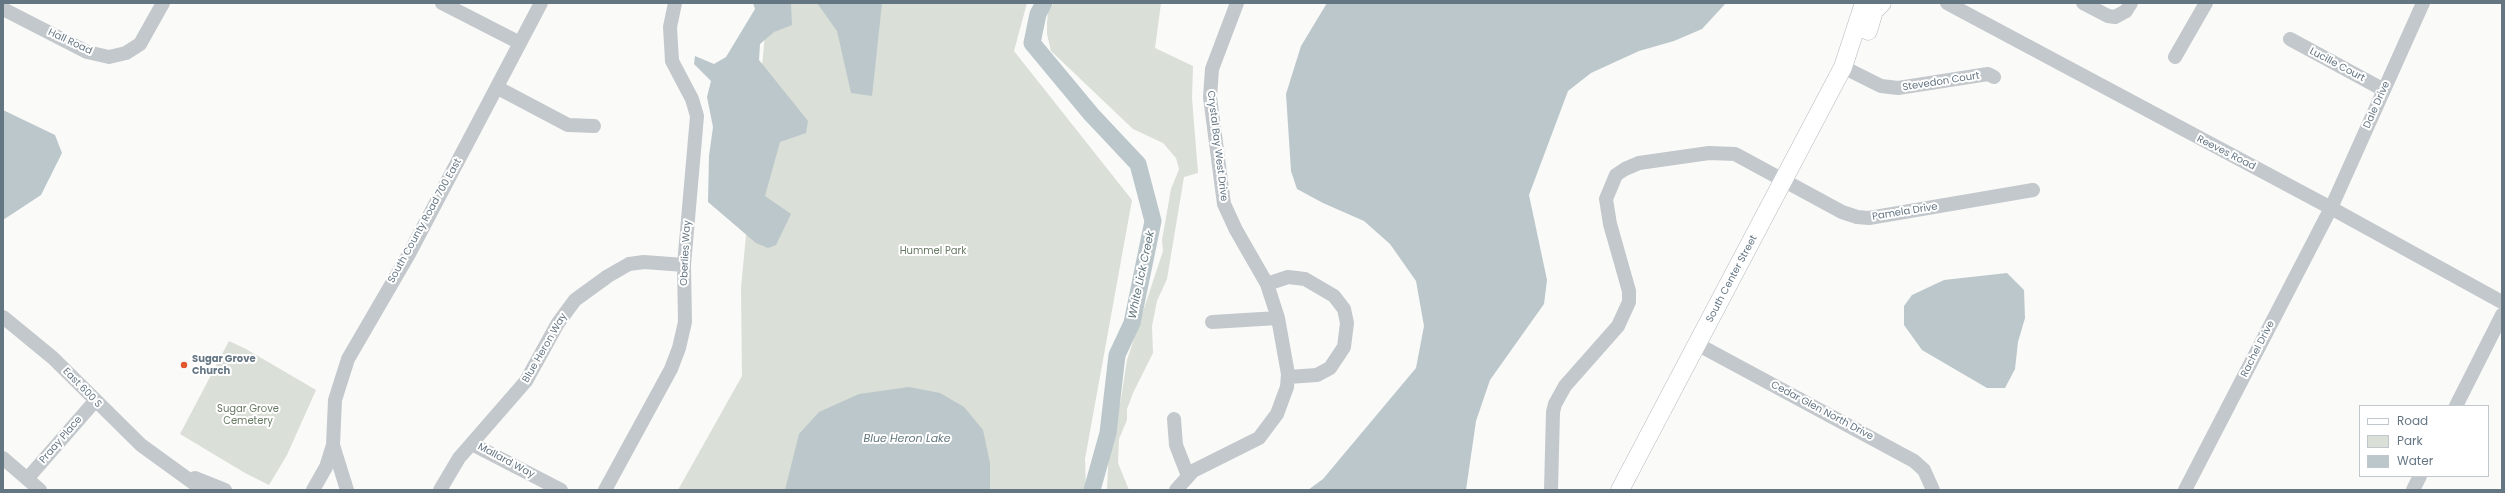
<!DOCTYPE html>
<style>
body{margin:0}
#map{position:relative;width:2505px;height:493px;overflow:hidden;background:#fafaf8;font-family:Poppins,sans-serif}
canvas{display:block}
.frame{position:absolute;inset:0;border:4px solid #657683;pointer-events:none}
.legend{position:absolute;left:2359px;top:405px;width:130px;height:72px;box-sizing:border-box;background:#fff;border:1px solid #c1c8cd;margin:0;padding:5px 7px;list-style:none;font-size:12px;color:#657683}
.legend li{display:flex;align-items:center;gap:8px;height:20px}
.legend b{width:20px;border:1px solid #c1c8cd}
</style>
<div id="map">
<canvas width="2505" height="493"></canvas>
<div class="frame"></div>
<ul class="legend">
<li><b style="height:5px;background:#fff"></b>Road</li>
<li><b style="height:11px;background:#dadfd7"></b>Park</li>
<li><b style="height:11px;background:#bbc7cb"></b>Water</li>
</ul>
</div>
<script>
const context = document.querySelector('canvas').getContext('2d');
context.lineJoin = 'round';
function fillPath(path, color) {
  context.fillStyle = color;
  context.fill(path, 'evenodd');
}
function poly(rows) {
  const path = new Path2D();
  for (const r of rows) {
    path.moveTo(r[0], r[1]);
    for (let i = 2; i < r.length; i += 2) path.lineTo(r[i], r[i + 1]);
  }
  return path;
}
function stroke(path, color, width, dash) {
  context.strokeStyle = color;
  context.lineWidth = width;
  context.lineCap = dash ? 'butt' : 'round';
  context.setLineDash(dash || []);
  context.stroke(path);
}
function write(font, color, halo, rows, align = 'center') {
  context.font = font + ' Poppins,sans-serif';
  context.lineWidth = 4;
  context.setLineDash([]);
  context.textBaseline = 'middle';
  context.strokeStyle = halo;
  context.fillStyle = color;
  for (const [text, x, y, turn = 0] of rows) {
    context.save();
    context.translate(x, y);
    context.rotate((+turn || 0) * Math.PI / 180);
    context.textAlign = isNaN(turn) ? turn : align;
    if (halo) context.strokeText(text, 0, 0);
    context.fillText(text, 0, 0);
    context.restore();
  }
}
fillPath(poly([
 [768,3,1027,3,1014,51,1132,200,1085,459,1086,490,678,490,742,376,741,288],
 [1054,3,1161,3,1155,48,1193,66,1192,98,1198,173,1184,177,1167,279,1157,301,1152,326,1153,353,1133,393,1127,409,1127,420,1119,439,1118,463,1129,490,1107,490,1109,448,1121,399,1127,360,1163,251,1162,240,1171,189,1179,169,1176,158,1163,143,1133,129,1051,51,1047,34,1047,23,1048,13],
 [229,341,246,349,316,390,287,455,269,485,245,473,180,434]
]), '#dadfd7');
fillPath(poly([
 [753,3,791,3,792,25,774,32,760,44,759,60,808,121,806,133,780,142,765,196,791,214,776,245,768,248,756,243,708,202,709,156,713,127,707,97,711,81,694,64,695,56,714,64,726,57,755,9],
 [817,3,882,3,872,96,851,93,837,31],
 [1327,3,1726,3,1702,29,1674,41,1639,51,1591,73,1568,91,1529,195,1547,280,1544,304,1490,380,1476,421,1466,490,1308,490,1323,479,1416,368,1424,326,1416,281,1390,244,1364,221,1323,203,1297,189,1291,171,1286,94,1301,46],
 [3,110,55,135,62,153,41,195,3,220],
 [2007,273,2024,290,2025,318,2018,342,2015,369,2005,388,1987,388,1922,350,1904,325,1904,306,1912,295,1944,280],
 [909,387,940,393,964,407,983,430,990,463,990,490,785,490,799,434,819,412,859,394]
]), '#bbc7cb');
stroke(poly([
 [1044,3,1038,14,1032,43,1091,114,1138,164,1153,221,1132,323,1117,355,1108,433,1092,490]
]), '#bbc7cb', 17);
const major = poly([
 [1868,31,1874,11,1882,3],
 [1620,490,1843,67,1864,3]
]);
stroke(major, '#b5babe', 19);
stroke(poly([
 [442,3,520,43],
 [1947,3,2331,208,2502,302],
 [2083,3,2108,16,2115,17,2126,11,2131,3],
 [3,9,87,52,109,57,126,53,140,44,163,3],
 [2290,39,2384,90],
 [2175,57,2206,3],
 [1843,67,1881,86,1898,88,1988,74,1994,77],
 [498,88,568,125,594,126],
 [1267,284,1288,277,1305,279,1334,296,1344,309,1347,323,1344,347,1330,368,1317,375,1288,377],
 [3,317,53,358,141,445,203,490],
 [1212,322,1278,318],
 [1697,344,1914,461,1924,470,1933,490],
 [2456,406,2502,315],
 [1174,419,1176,445,1188,476],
 [472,444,561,490],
 [333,445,347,490],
 [3,458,40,490],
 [195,478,225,490],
 [27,479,95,401],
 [313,490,326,467,333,445,335,400,348,359,409,254,541,3],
 [440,490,459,458,526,381,558,323,575,300,608,276,629,264,644,262,684,265],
 [605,490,671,369,679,348,685,322,684,265,697,116,692,99,672,61,670,27,675,3],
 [1176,490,1193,471,1259,438,1277,414,1287,387,1288,374,1278,318,1267,284,1236,230,1224,204,1210,97,1212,69,1237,3],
 [1551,490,1553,412,1555,404,1565,386,1618,326,1629,302,1629,291,1610,224,1606,199,1616,175,1625,169,1639,163,1709,153,1735,154,1842,212,1857,217,1869,218,2033,190],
 [2185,490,2331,208,2423,3],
 [2413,490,2420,476]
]), '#c3c8cc', 14);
stroke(major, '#fff', 18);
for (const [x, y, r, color] of [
 [184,365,4,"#e4572e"]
]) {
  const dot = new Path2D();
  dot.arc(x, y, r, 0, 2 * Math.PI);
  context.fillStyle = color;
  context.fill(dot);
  stroke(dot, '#fff', 1.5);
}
write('10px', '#657683', '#fff', [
 ["Hall Road",70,42,25],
 ["Lucille Court",2337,65,28],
 ["Stevedon Court",1941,82,-9],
 ["Dale Drive",2377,105,-66],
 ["Crystal Bay West Drive",1217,146,83],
 ["Reeves Road",2226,153,27],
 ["Pamela Drive",1905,212,-9],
 ["South County Road 700 East",425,221,-61],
 ["Oberlies Way",686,253,-87],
 ["South Center Street",1732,279,-62],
 ["Blue Heron Way",545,348,-60],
 ["Rachel Drive",2258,349,-63],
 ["East 600 S",82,388,46],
 ["Cedar Glen North Drive",1822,411,28],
 ["Praay Place",61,440,-49],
 ["Mallard Way",506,461,28]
]);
write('10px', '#687a64', '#fff', [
 ["Hummel Park",933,251],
 ["Sugar Grove",248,409],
 ["Cemetery",248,421]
]);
write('bold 10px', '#657683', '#fff', [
 ["Sugar Grove",192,359],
 ["Church",192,371]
], 'left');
write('italic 11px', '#60757c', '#fff', [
 ["White Lick Creek",1142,275,-78],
 ["Blue Heron Lake",907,439]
]);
</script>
